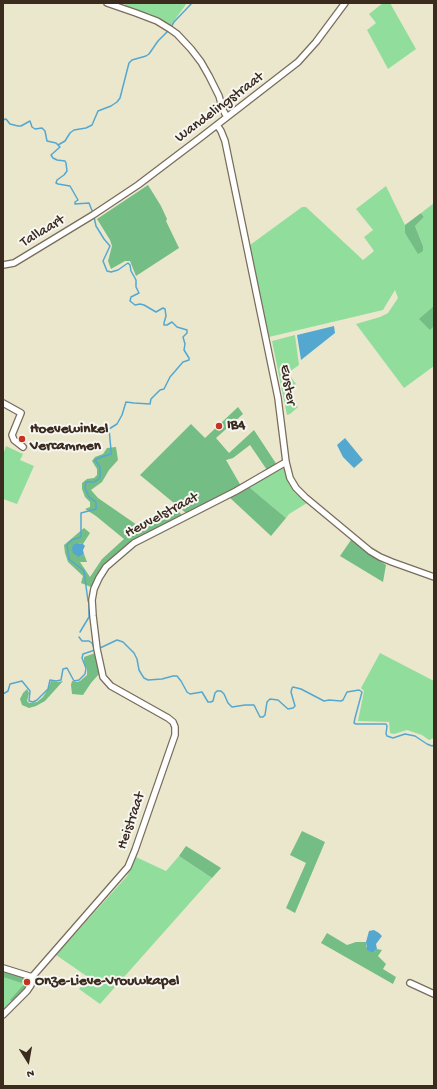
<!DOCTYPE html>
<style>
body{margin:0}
#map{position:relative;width:437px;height:1089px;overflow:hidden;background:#ebe7cd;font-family:"Gochi Hand",sans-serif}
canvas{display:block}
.frame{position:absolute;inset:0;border:4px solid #3b2a1e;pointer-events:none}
.north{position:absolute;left:8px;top:1041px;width:40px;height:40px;-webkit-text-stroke:3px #f6f6f2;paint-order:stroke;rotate:169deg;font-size:11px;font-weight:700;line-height:16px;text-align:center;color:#3b2a1e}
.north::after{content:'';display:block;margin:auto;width:14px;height:18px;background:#3b2a1e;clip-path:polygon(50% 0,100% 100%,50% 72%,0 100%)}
</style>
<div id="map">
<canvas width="437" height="1089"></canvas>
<div class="frame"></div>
<div class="north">N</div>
</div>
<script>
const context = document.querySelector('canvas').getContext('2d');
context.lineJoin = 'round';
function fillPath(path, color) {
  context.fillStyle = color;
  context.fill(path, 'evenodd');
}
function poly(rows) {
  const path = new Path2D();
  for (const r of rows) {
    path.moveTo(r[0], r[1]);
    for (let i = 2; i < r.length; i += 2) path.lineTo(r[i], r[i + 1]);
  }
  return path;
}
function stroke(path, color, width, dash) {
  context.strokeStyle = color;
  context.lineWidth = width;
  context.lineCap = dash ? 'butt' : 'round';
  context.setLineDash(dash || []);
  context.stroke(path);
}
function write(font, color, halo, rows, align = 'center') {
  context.font = font + ' "Gochi Hand",sans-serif';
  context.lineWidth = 4;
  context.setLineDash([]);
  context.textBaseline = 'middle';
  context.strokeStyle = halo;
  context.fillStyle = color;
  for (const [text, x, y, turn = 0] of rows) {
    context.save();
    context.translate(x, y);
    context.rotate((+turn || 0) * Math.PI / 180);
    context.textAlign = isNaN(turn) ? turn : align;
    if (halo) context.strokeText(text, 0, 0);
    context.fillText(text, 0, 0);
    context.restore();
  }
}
fillPath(poly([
 [126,3,187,3,171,25,150,14,124,6],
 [383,3,390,3,416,49,388,69,367,30,376,23,369,14],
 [386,186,405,225,405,233,423,246,415,226,424,217,421,213,434,203,434,366,404,388,356,324,380,317,388,313,398,298,395,290,383,310,269,337,250,245,302,207,306,207,363,260,374,251,364,237,373,230,356,209],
 [295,335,299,365,285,375,288,379,291,377,296,384,286,391,298,407,290,414,287,415,272,341],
 [6,446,23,454,20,460,34,466,17,504,3,499,3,455],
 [284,468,287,480,294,492,307,503,289,514,286,518,249,487],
 [380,653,434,681,434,738,429,740,422,735,407,730,394,734,390,733,389,722,358,721,364,691,361,688],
 [179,856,212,878,100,1004,79,989,88,977,56,955,127,876,136,857,166,871],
 [3,977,24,984,11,1000,13,1002,5,1009,3,1008]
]), '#91de9c');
fillPath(poly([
 [148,185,161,206,167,219,166,221,179,248,136,276,130,261,125,261,111,269,108,261,112,246,110,240,97,219],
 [421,213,424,217,415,226,423,246,423,251,418,254,405,233,405,225],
 [434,306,434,326,430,330,419,319],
 [238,407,243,414,216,438,229,453,254,430,277,465,267,470,250,445,233,458,226,460,241,486,186,513,140,475,191,424,205,438],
 [116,447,118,460,109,470,102,482,91,490,98,498,140,527,177,510,182,515,130,543,111,560,94,581,91,587,81,583,83,576,68,562,65,553,64,545,84,528,90,533,83,544,77,543,80,557,84,554,87,562,80,562,90,577,102,559,124,539,96,516,85,509,90,507,90,502,85,497,82,489,82,483,87,479,94,478,97,475,97,469,92,461,95,457,103,454,107,448],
 [249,487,286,518,271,536,229,497],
 [351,540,386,565,383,582,340,556],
 [95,653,99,674,91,683,83,695,72,694,71,685,72,681,77,682,80,681,87,675,87,669,84,662,84,657],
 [51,681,58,682,63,681,45,701,36,706,29,708,22,705,20,699,23,693,27,689,29,693,27,701,29,703,37,702,43,697,48,689],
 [302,831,325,842,295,913,286,908,306,863,290,855],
 [186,846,221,868,212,878,179,856],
 [327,933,347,945,356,942,366,942,366,947,374,952,377,949,382,950,378,956,386,964,383,969,396,977,393,984,321,943],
 [3,971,29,980,29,983,13,1002,10,1000,24,984,3,977]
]), '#74bd84');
fillPath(poly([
 [334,326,335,333,301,360,297,335],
 [345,438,363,460,354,468,343,457,337,445],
 [77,543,83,544,85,546,83,550,84,554,80,557,77,556,73,553,72,549,73,545],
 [374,930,379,933,382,936,376,944,377,949,374,952,371,952,367,950,366,942,369,931]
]), '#54a8d0');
stroke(poly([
 [171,27,174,22,192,3],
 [3,120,6,119,10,124,18,126,21,126,30,121,32,127,35,129,42,128,45,131,47,141,56,143,60,147,51,155,53,158,57,160,65,161,66,163,67,171,64,175,57,180,56,183,58,184,70,186,78,200,75,202,75,204,89,203,93,213],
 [58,145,65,141,70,133,74,130,86,128,92,125,98,111,111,106,117,102,120,98,129,63,132,60,146,56,149,54,158,41,169,30],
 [80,632,89,617,89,603,88,601,84,571,69,559,67,545,72,540,81,537,81,513,96,509,96,502,89,497,85,488,86,482,94,482,100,478,100,467,95,460,101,457,111,454,111,450,109,429,117,424,122,415,126,402,134,403,150,404,151,399,160,390,164,389,170,377,183,362,189,360,189,358,184,350,185,344,183,337,187,333,187,330,177,327,172,322,167,325,164,325,164,323,166,316,165,309,163,308,156,312,144,305,140,304,135,305,130,301,131,297,139,293,136,287,136,280,131,271,130,265,128,263,118,270,111,272,107,271,103,261,110,246,104,239,96,226,94,217],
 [100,648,117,640,123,642,134,653,137,659,139,670,142,675,144,678,148,680,162,679,173,676,177,676,181,681,187,692,190,694,202,692,208,702,211,702,213,701,215,693,217,691,221,691,224,694,228,703,232,707,245,705,254,705,260,717,263,717,265,715,267,702,270,699,278,700,288,709,293,708,295,706,291,692,292,688,293,687,301,689,324,701,329,700,341,701,343,700,347,692,359,690,362,692,355,718,354,723,356,724,386,724,387,726,386,734,387,736,393,738,405,734,415,736,427,744,432,746,434,745],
 [3,694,8,691,10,684,22,681,30,691,29,701,33,702,37,700,48,689,50,680,56,681,61,680,63,669,67,668,74,681,79,680,85,674,86,668,82,658,83,654,95,650,92,643,89,641,82,641,79,637]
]), '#54a8d0', 1.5);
const minor = poly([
 [107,3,136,13,157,21,170,29,177,34,191,49,201,62,209,76,219,96,223,110,227,117],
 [217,125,221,131,225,141,278,398,286,462,290,478,296,488,305,497,370,551,380,557,392,562,434,577],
 [3,265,14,263,93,215,138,185,200,138,298,62,316,42,345,3],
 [3,403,21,413,12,435,14,440,23,447],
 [3,968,32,977],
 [32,977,128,867,135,850,175,735,175,727,173,722,168,718,111,686,103,677,102,672,97,649,93,616,92,600,94,589,99,578,106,567,134,543,236,491,286,462],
 [410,983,434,994],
 [3,1015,27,991,31,985,32,977]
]);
stroke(minor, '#796c5b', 8);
stroke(minor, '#fff', 5.5);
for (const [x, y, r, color] of [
 [219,426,4,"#c8321e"],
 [22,439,4,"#c8321e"],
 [27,982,4,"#c8321e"]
]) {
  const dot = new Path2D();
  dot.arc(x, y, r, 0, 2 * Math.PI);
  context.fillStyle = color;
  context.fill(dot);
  stroke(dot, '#f6f6f2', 1.5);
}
write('15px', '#3b2a1e', '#f6f6f2', [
 ["Wandelingstraat",220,108,-37],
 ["Tallaart",43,232,-31],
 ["Euster",287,385,80],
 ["Heuvelstraat",162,516,-28],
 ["Heistraat",132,821,-71]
]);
write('bold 15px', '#3b2a1e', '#f6f6f2', [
 ["IB4",227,426],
 ["Hoevewinkel",30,430],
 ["Vercammen",30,447],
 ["Onze-Lieve-Vrouwkapel",35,982]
], 'left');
</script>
